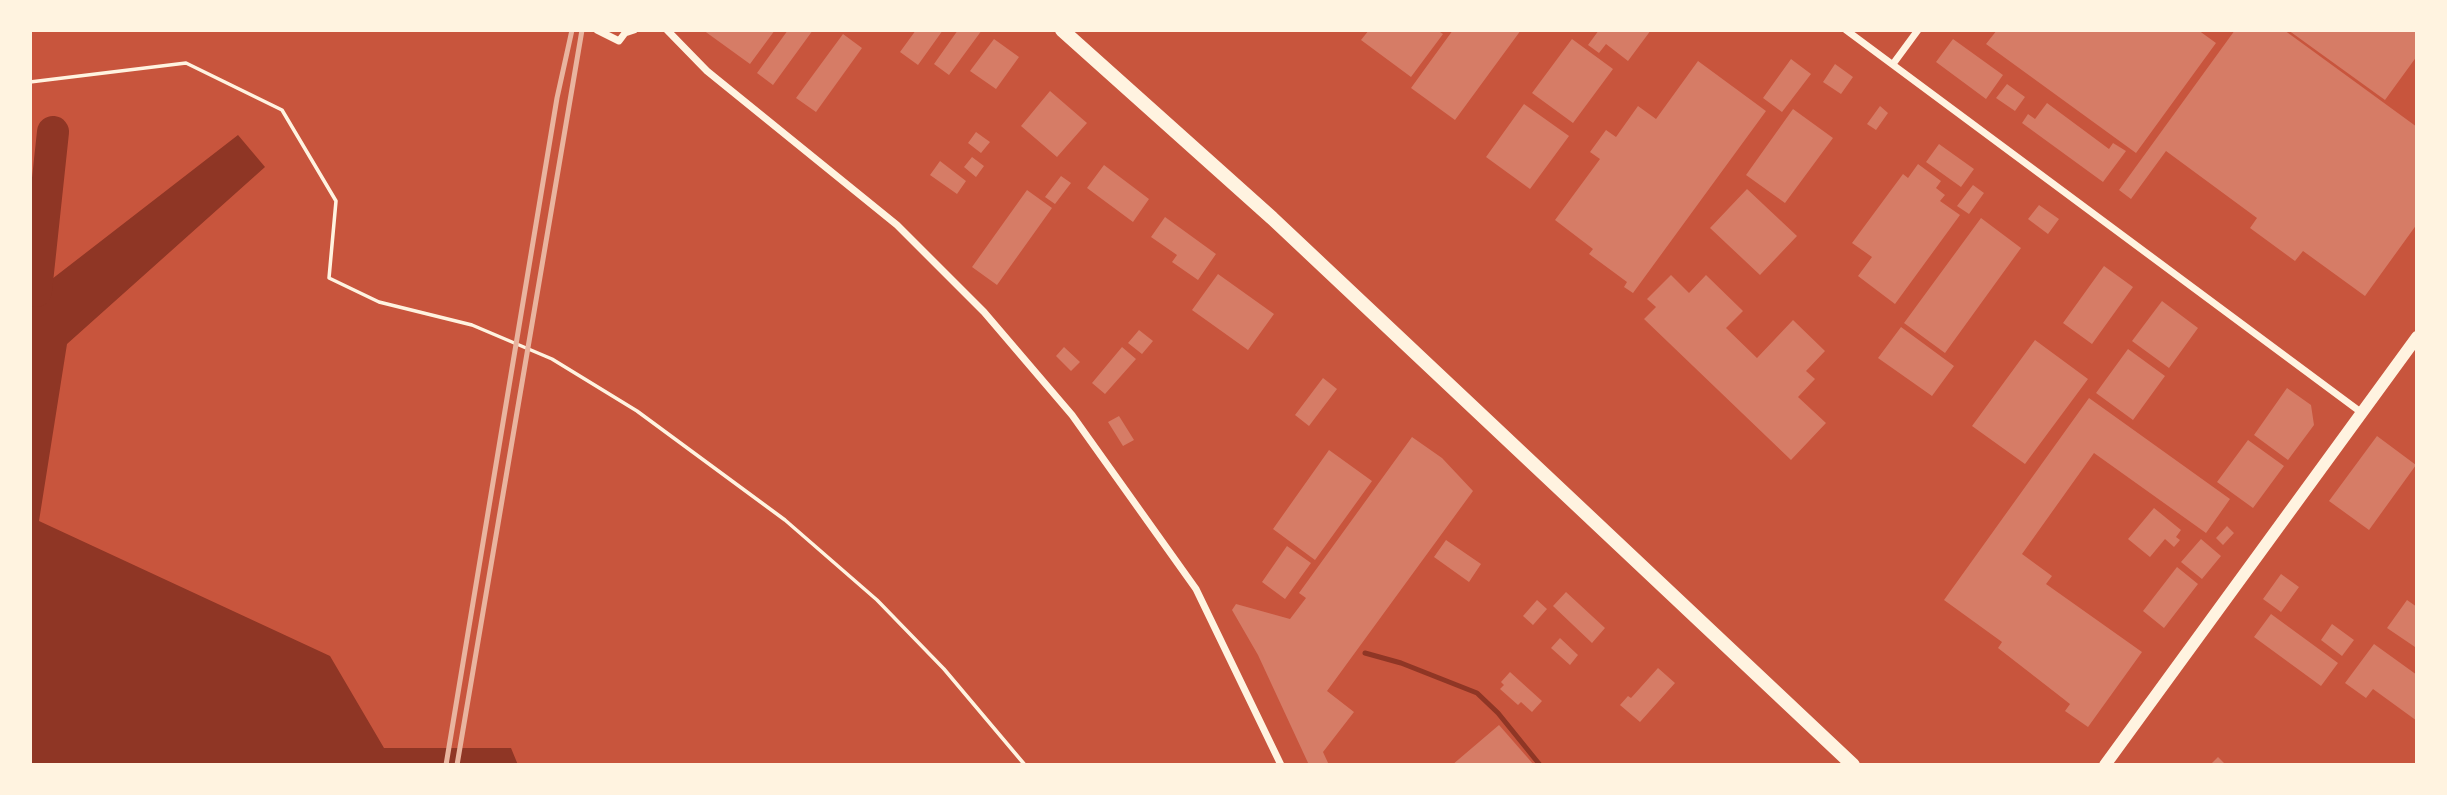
<!DOCTYPE html>
<style>
body{margin:0}
#map{position:relative;width:2447px;height:795px;overflow:hidden;background:#c8553d;font-family:"DM Sans",sans-serif}
canvas{display:block}
.frame{position:absolute;inset:0;border:32px solid #fff3e0;pointer-events:none}
</style>
<div id="map">
<canvas width="2447" height="795"></canvas>
<div class="frame"></div>
</div>
<script>
const context = document.querySelector('canvas').getContext('2d');
context.lineJoin = 'round';
function fillPath(path, color) {
  context.fillStyle = color;
  context.fill(path, 'evenodd');
}
function poly(rows) {
  const path = new Path2D();
  for (const r of rows) {
    path.moveTo(r[0], r[1]);
    for (let i = 2; i < r.length; i += 2) path.lineTo(r[i], r[i + 1]);
  }
  return path;
}
function stroke(path, color, width, dash) {
  context.strokeStyle = color;
  context.lineWidth = width;
  context.lineCap = dash ? 'butt' : 'round';
  context.setLineDash(dash || []);
  context.stroke(path);
}
fillPath(poly([
 [238,135,265,167,67,344,39,521,330,656,384,748,511,748,518,765,30,765,30,296]
]), '#8f3625');
stroke(poly([
 [1365,653,1401,663,1477,693,1498,713,1540,765]
]), '#8f3625', 5);
stroke(poly([
 [36,291,53,132]
]), '#8f3625', 32);
fillPath(poly([
 [703,30,775,30,750,64],
 [788,30,813,30,773,85,757,73],
 [916,30,943,30,918,65,900,52],
 [958,30,982,30,949,75,934,64],
 [1369,30,1437,30,1443,34,1411,77,1361,40],
 [1453,30,1521,30,1455,120,1411,88],
 [1599,30,1651,30,1628,61,1606,44,1599,53,1588,45],
 [1997,30,2198,30,2216,43,2136,153,1986,44],
 [2235,30,2284,30,2417,127,2417,224,2365,296,2303,251,2295,261,2250,228,2257,218,2166,151,2131,199,2119,190],
 [2288,30,2417,30,2417,56,2385,100],
 [843,34,862,48,816,112,796,98],
 [994,39,1019,57,996,89,970,71],
 [1572,39,1613,69,1573,123,1532,93],
 [1953,39,2003,75,1986,99,1936,62],
 [1791,59,1811,74,1782,112,1763,98],
 [1698,61,1766,111,1633,293,1624,287,1627,282,1589,254,1593,249,1555,220,1600,159,1590,152,1606,130,1616,137,1638,106,1656,119],
 [1835,64,1853,77,1841,94,1823,82],
 [2007,84,2025,97,2015,111,1996,98],
 [1050,91,1087,123,1057,157,1021,126],
 [2047,103,2109,149,2113,143,2126,151,2103,182,2022,123,2028,114,2035,119],
 [1524,104,1569,136,1530,189,1486,157],
 [1880,106,1888,113,1876,130,1867,124],
 [1793,109,1833,138,1785,203,1746,175],
 [976,132,990,142,981,153,968,143],
 [1939,144,1974,169,1961,187,1926,162],
 [972,157,984,166,976,177,964,167],
 [940,161,966,181,957,194,930,175],
 [1918,164,1941,181,1936,188,1945,195,1940,201,1960,215,1895,304,1858,276,1872,257,1852,243,1903,174,1908,178],
 [1104,165,1149,199,1133,222,1087,188],
 [1061,176,1071,183,1055,204,1045,197],
 [1973,185,1984,193,1969,214,1957,206],
 [1747,189,1797,236,1760,275,1710,228],
 [1027,190,1052,208,997,285,972,267],
 [2039,205,2059,219,2048,234,2028,219],
 [1165,217,1216,254,1198,280,1172,262,1177,255,1151,237],
 [1981,218,2021,248,1945,353,1904,323],
 [2104,266,2133,287,2092,344,2063,323],
 [1218,274,1274,314,1248,350,1192,310],
 [1671,275,1689,293,1706,275,1743,311,1726,328,1757,358,1793,320,1825,351,1806,371,1815,379,1798,397,1826,423,1791,460,1644,319,1656,307,1647,299],
 [2162,301,2198,328,2169,368,2132,341],
 [1901,327,1954,366,1932,396,1878,358],
 [1139,330,1153,341,1142,354,1128,343],
 [2035,340,2088,379,2025,464,1972,426],
 [1064,347,1080,362,1071,371,1056,356],
 [1122,347,1136,359,1105,394,1092,383],
 [2128,349,2165,376,2133,420,2096,393],
 [1323,378,1337,389,1309,426,1295,415],
 [2287,388,2311,405,2314,425,2288,460,2254,435],
 [2089,398,2230,499,2206,533,2094,453,2022,554,2052,576,2046,584,2142,652,2088,727,2065,711,2070,704,1998,648,2002,642,1944,600],
 [1119,416,1134,440,1123,446,1108,422],
 [2377,436,2416,465,2369,530,2329,501],
 [1412,437,1442,458,1473,491,1327,691,1354,712,1323,752,1329,765,1309,765,1258,655,1232,610,1236,604,1290,619,1306,598,1299,593],
 [2248,440,2284,466,2253,508,2217,482],
 [1329,450,1372,481,1315,560,1273,529],
 [2154,508,2181,530,2176,537,2180,540,2174,547,2165,539,2150,557,2128,539],
 [2227,526,2234,533,2223,545,2216,538],
 [2201,539,2221,556,2202,579,2181,562],
 [1446,540,1481,564,1469,582,1434,557],
 [1287,546,1311,563,1285,599,1262,582],
 [2177,567,2198,584,2164,628,2143,611],
 [2281,574,2299,587,2281,612,2263,599],
 [1566,592,1605,628,1592,643,1553,606],
 [1537,600,1547,609,1533,625,1523,616],
 [2407,600,2417,607,2415,647,2387,628],
 [2271,614,2338,663,2321,686,2254,637],
 [2332,624,2354,640,2342,656,2321,640],
 [1560,638,1578,655,1570,665,1551,648],
 [2374,644,2417,675,2417,721,2373,689,2366,698,2345,683],
 [1658,668,1675,683,1640,722,1620,705,1628,696,1631,698],
 [1510,672,1542,701,1532,712,1521,702,1518,705,1500,689,1504,685,1501,682],
 [1499,725,1534,765,1452,765],
 [2218,757,2226,765,2210,765]
]), '#d67c66');
stroke(poly([
 [30,82,186,63,282,110,336,201,329,278,379,302,472,325,552,359,637,411,785,520,877,600,944,669,1025,765]
]), '#fff3e0', 3.5);
stroke(poly([
 [597,30,619,41,625,33,634,30],
 [667,30,707,71,897,225,984,312,1072,415,1196,589,1281,765],
 [1846,30,2362,413],
 [1893,64,1918,30]
]), '#fff3e0', 7);
stroke(poly([
 [2105,765,2417,337]
]), '#fff3e0', 12);
stroke(poly([
 [1062,30,1272,218,1853,765]
]), '#fff3e0', 14);
stroke(poly([
 [446,765,557,98,572,30],
 [457,765,582,30]
]), '#e9b49f', 5);
</script>
